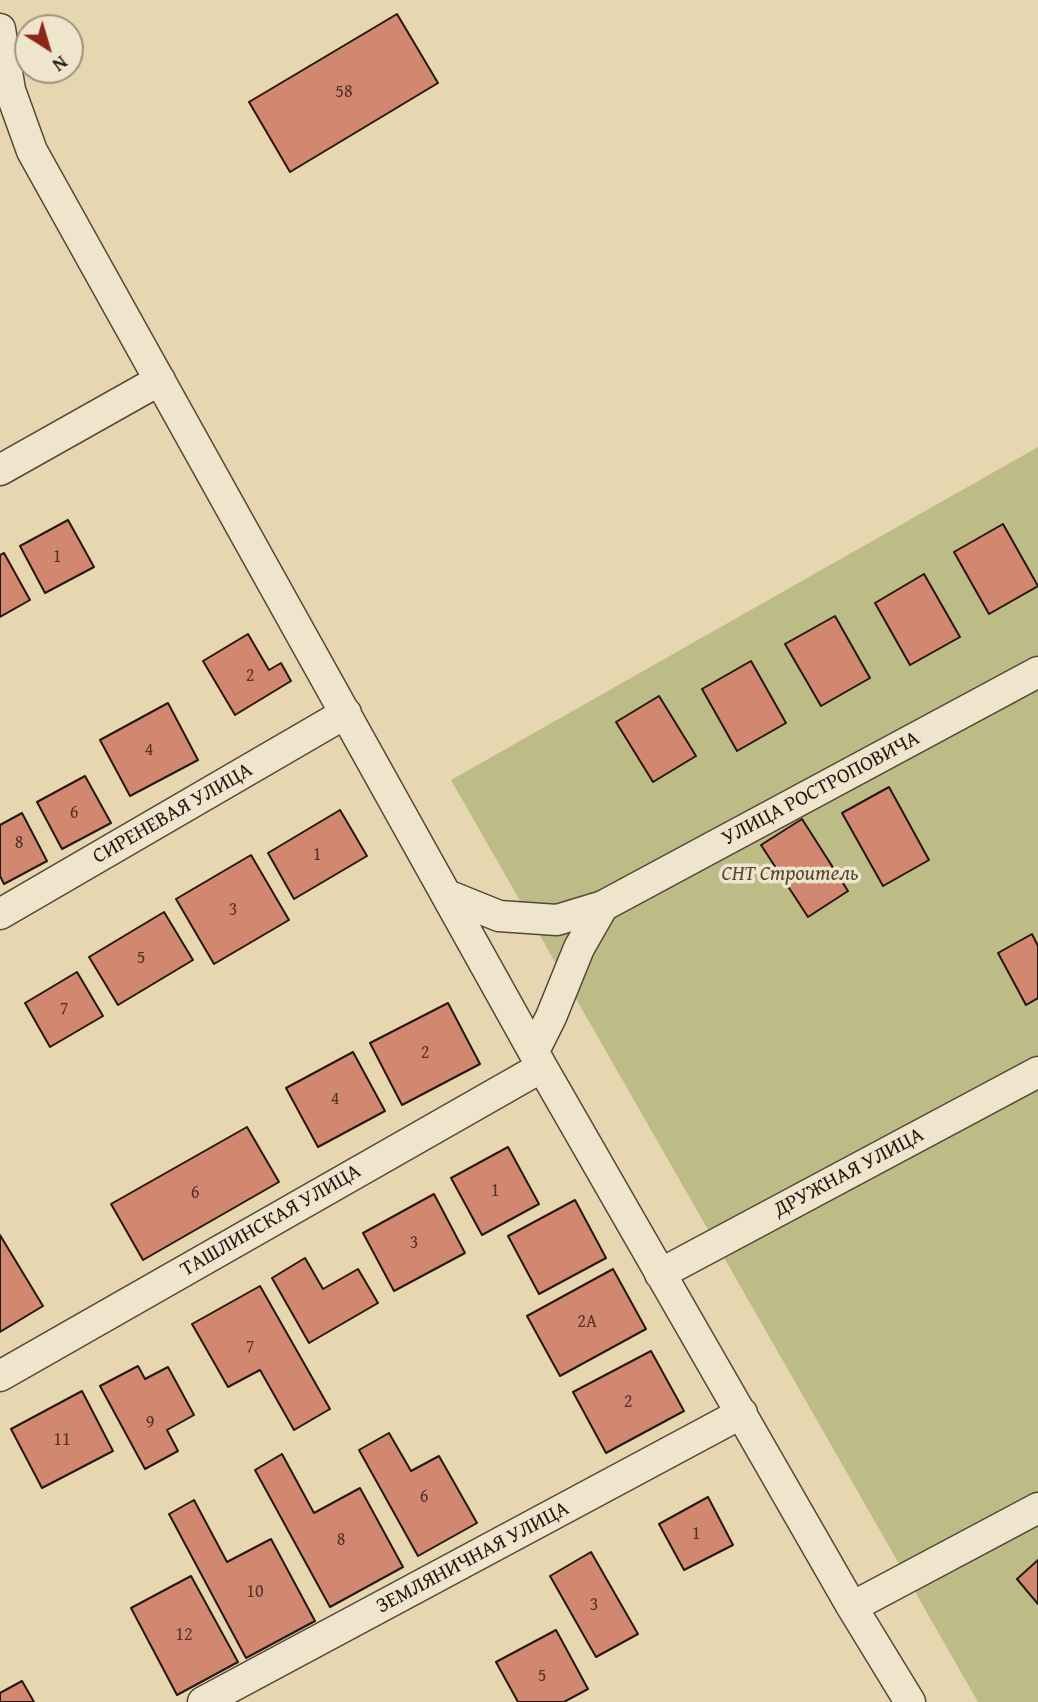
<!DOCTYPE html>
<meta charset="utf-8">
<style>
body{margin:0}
#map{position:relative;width:1038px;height:1702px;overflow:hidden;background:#e7d7b0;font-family:"Gentium Book Plus",serif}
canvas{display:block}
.north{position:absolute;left:14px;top:14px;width:70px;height:70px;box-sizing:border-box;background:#efe5cc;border:2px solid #9e9381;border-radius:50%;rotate:143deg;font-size:19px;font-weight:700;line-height:28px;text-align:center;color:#251711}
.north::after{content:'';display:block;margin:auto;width:24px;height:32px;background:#8f2418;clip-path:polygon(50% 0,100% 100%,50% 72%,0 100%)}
</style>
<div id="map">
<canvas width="1038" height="1702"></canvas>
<div class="north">N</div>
</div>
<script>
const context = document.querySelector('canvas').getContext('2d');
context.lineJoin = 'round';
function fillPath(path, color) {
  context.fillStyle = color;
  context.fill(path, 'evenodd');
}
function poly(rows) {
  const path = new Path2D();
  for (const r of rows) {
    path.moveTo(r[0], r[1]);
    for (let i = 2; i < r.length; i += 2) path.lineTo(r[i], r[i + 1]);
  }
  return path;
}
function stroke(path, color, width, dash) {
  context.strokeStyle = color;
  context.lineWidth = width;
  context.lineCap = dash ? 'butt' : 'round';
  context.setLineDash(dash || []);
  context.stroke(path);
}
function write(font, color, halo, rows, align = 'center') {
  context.font = font + ' "Gentium Book Plus",serif';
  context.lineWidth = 7;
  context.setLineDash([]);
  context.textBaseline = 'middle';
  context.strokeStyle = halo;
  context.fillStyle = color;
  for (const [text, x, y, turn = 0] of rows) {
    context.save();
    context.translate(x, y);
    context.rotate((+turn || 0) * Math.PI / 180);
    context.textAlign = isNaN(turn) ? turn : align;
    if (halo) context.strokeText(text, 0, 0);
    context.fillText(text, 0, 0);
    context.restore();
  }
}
fillPath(poly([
 [1038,447,1038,1702,978,1702,451,780]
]), '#bdbc86');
const building = poly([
 [397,14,438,83,290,172,249,102,397,14],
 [68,520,94,567,45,593,20,546,68,520],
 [1003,524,1038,586,989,614,954,552,1003,524],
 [4,553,30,600,0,617,0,555,4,553],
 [924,574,960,637,910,665,875,603,924,574],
 [835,616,870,678,821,706,785,644,835,616],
 [248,634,269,670,281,663,291,681,235,715,203,661,248,634],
 [751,661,786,723,737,751,702,689,751,661],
 [659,696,696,756,653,782,616,722,659,696],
 [168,703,198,760,130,796,100,740,168,703],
 [85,776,111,823,62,849,37,802,85,776],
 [889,787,929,860,883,886,842,813,889,787],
 [340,810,367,856,294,899,268,853,340,810],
 [22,813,47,861,4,884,0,876,0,825,22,813],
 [802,819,848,891,808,917,761,845,802,819],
 [251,855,289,920,214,964,176,899,251,855],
 [164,912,193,960,118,1005,89,957,164,912],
 [1032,934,1038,946,1038,998,1026,1005,998,953,1032,934],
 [77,972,103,1016,50,1047,25,1003,77,972],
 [448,1003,480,1064,402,1105,370,1043,448,1003],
 [353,1052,385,1111,318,1147,286,1088,353,1052],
 [247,1127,279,1182,143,1260,111,1204,247,1127],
 [508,1147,539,1204,482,1235,451,1178,508,1147],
 [434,1194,465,1253,394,1291,363,1233,434,1194],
 [575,1200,606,1258,539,1294,508,1236,575,1200],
 [0,1235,43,1306,0,1332,0,1235],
 [305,1258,323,1289,358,1269,378,1303,309,1343,272,1278,305,1258],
 [613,1269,646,1329,560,1376,527,1316,613,1269],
 [260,1286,330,1409,294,1430,260,1370,228,1387,192,1324,260,1286],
 [651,1351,684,1411,606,1453,573,1392,651,1351],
 [138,1366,145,1379,168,1367,194,1415,167,1430,178,1451,145,1469,100,1386,138,1366],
 [82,1391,113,1451,42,1488,11,1429,82,1391],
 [389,1433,411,1471,439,1456,477,1523,418,1556,359,1450,389,1433],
 [282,1454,314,1513,360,1488,403,1567,330,1607,255,1470,282,1454],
 [708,1497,733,1545,684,1570,659,1524,708,1497],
 [194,1500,227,1562,271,1539,315,1621,246,1658,169,1514,194,1500],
 [591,1552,638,1634,596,1657,550,1576,591,1552],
 [1038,1560,1038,1604,1017,1579,1038,1560],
 [191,1576,238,1662,177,1695,131,1608,191,1576],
 [556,1630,588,1689,564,1702,518,1702,496,1662,556,1630],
 [22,1681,34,1702,0,1702,0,1693,22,1681]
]);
fillPath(building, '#d18770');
stroke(building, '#251711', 2);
const street = poly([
 [0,29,10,90,32,151,542,1067,852,1607,910,1702],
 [0,470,160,380],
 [447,895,499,916,557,920,603,906,1038,672],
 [0,914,346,713],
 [534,1051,551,1017,579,948,603,906],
 [660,1274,1038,1072],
 [0,1376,542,1067],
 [852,1607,1038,1508],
 [203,1702,742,1413]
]);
stroke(street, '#564739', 33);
stroke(street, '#efe5cc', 30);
write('18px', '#503329', null, [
 ["58",344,92],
 ["1",57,557],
 ["2",250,676],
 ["4",149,750],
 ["6",74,813],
 ["8",19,843],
 ["1",317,855],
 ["3",233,910],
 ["5",141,958],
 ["7",64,1009],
 ["2",425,1053],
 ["4",335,1099],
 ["1",495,1191],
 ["6",195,1193],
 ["3",414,1243],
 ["2А",587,1322],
 ["7",250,1347],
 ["2",628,1402],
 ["9",150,1423],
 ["11",62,1440],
 ["6",424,1497],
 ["1",696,1534],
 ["8",341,1540],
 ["10",255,1592],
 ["3",594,1605],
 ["12",184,1635],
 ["5",542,1676]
]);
write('21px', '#251711', '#efe5cc', [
 ["УЛИЦА РОСТРОПОВИЧА",821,789,-28],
 ["СИРЕНЕВАЯ УЛИЦА",173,814,-30],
 ["ДРУЖНАЯ УЛИЦА",849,1173,-28],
 ["ТАШЛИНСКАЯ УЛИЦА",271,1221,-30],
 ["ЗЕМЛЯНИЧНАЯ УЛИЦА",473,1558,-28]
]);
write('italic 21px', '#534934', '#efe5cc', [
 ["СНТ Строитель",790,875]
]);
</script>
